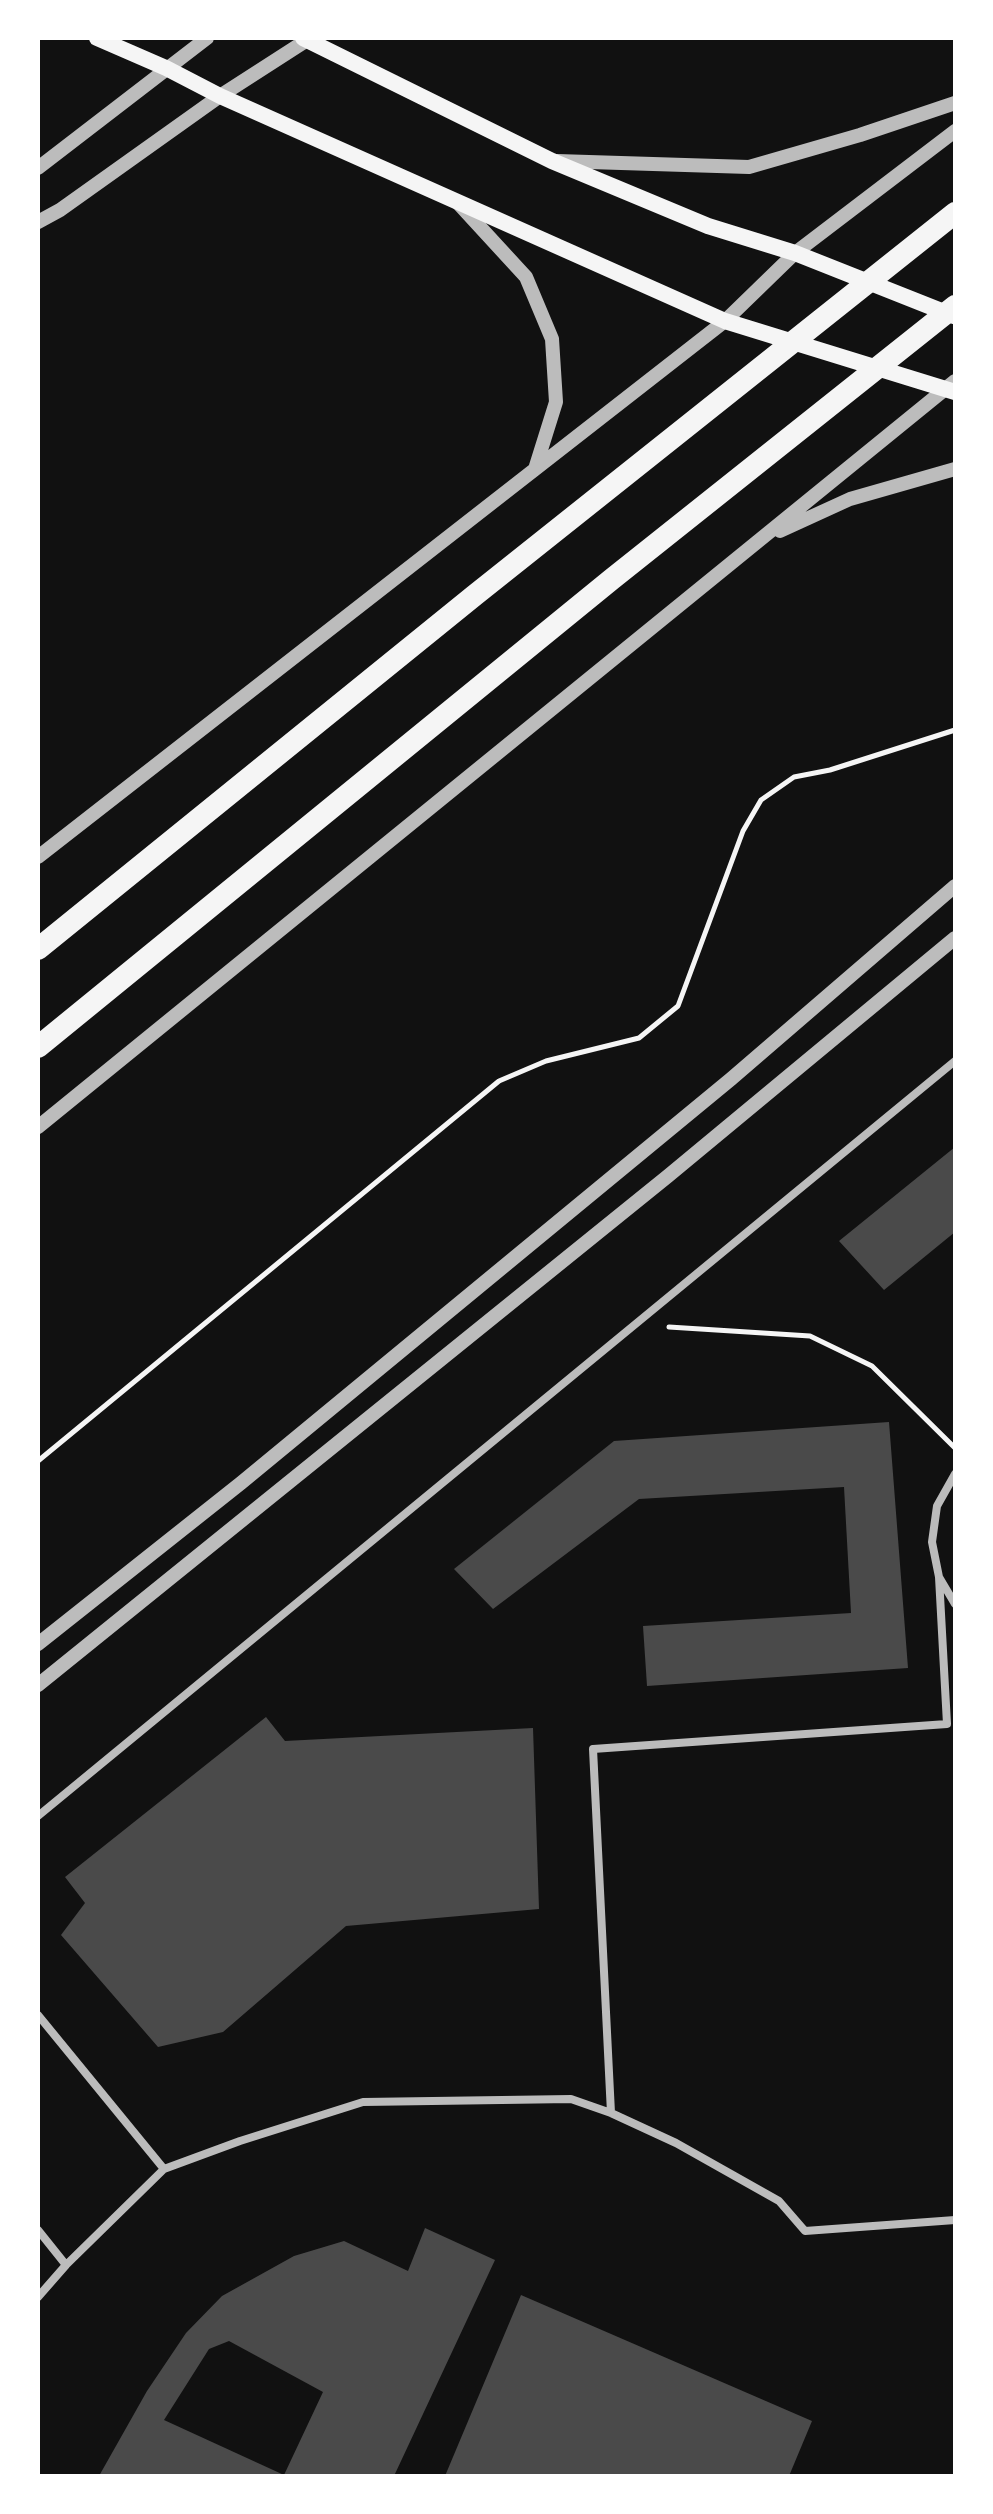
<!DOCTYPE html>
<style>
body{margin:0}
#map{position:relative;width:993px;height:2514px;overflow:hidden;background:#111;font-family:"Titillium Web",sans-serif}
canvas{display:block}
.frame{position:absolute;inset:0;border:40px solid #fff;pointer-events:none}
</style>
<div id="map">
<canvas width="993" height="2514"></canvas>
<div class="frame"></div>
</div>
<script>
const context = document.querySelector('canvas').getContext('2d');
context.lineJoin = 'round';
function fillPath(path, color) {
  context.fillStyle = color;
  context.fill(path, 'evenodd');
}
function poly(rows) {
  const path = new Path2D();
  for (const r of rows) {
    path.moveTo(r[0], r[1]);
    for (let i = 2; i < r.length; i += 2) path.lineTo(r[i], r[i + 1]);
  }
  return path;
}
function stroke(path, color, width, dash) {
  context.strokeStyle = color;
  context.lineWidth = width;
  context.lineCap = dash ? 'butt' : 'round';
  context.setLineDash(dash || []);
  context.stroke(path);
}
fillPath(poly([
 [955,1147,955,1232,884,1290,839,1241],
 [889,1422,908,1668,647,1686,643,1626,851,1613,844,1487,639,1499,493,1609,454,1569,614,1441],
 [266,1717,285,1741,533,1728,539,1909,346,1926,223,2032,158,2047,61,1935,85,1903,65,1877],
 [425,2228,495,2260,394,2476,99,2476,147,2391,186,2333,222,2296,294,2256,344,2241,408,2271],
 [229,2341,323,2392,284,2475,164,2420,209,2349],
 [521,2295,812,2421,789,2476,445,2476]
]), '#4a4a4a');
stroke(poly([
 [669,1327,810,1336,872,1366,955,1448],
 [38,1461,499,1081,546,1061,639,1038,678,1006,743,831,761,800,794,777,830,770,955,730]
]), '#f5f5f5', 5);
stroke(poly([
 [955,1474,937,1506,932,1542,939,1577,955,1604],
 [38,1816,955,1061],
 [38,2015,164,2169,240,2141,363,2102,571,2099,611,2113,676,2143,779,2201,805,2231,955,2220],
 [611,2113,593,1749,947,1724,939,1577],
 [38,2230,66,2265,38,2297],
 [66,2265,164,2169]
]), '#bcbcbc', 8);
stroke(poly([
 [557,161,749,167,860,135,955,103],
 [38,168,207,38],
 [458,203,526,277,552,339,556,402,535,469],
 [38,222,60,210,220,96,307,40],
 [780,531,850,499,955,469],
 [38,857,725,321,795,253,955,131],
 [38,1127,955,381],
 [38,1644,241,1483,731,1079,955,886],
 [38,1685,668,1176,955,938]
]), '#bcbcbc', 14);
stroke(poly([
 [97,38,166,68,220,96,725,321,955,392],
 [303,38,552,161,708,226,795,253,954,316]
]), '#f5f5f5', 16);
stroke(poly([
 [38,949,475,595,955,213],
 [38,1047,612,579,955,306]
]), '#f5f5f5', 22);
</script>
